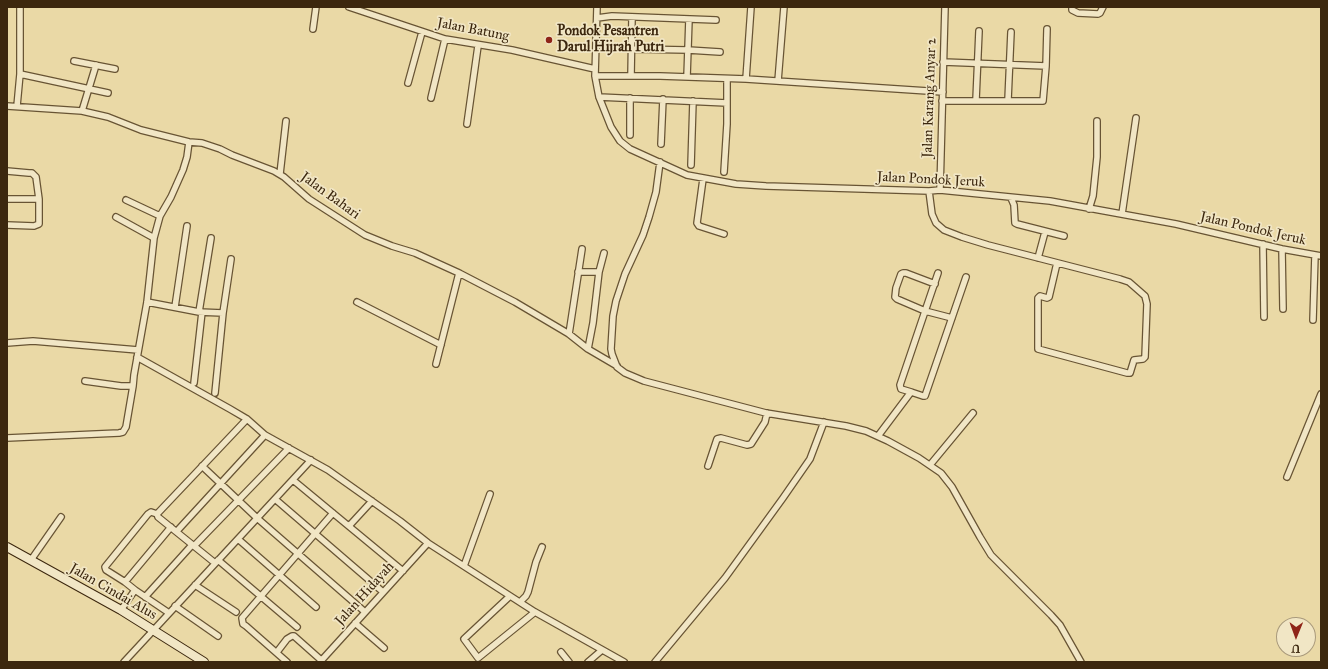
<!DOCTYPE html>
<style>
body{margin:0}
#map{position:relative;width:1328px;height:669px;overflow:hidden;background:#ead9a6;font-family:"IM FELL Great Primer",serif}
canvas{display:block}
.frame{position:absolute;inset:0;border:8px solid #3c270e;pointer-events:none}
.north{position:absolute;left:1276px;top:617px;width:40px;height:40px;box-sizing:border-box;background:#f1e6c5;border:1px solid #a99a7c;border-radius:50%;rotate:181deg;font-size:11px;font-weight:700;line-height:16px;text-align:center;color:#3c270e}
.north::after{content:'';display:block;margin:auto;width:14px;height:18px;background:#8f2418;clip-path:polygon(50% 0,100% 100%,50% 72%,0 100%)}
</style>
<div id="map">
<canvas width="1328" height="669"></canvas>
<div class="frame"></div>
<div class="north">U</div>
</div>
<script>
const context = document.querySelector('canvas').getContext('2d');
context.lineJoin = 'round';
function poly(rows) {
  const path = new Path2D();
  for (const r of rows) {
    path.moveTo(r[0], r[1]);
    for (let i = 2; i < r.length; i += 2) path.lineTo(r[i], r[i + 1]);
  }
  return path;
}
function stroke(path, color, width, dash) {
  context.strokeStyle = color;
  context.lineWidth = width;
  context.lineCap = dash ? 'butt' : 'round';
  context.setLineDash(dash || []);
  context.stroke(path);
}
function write(font, color, halo, rows, align = 'center') {
  context.font = font + ' "IM FELL Great Primer",serif';
  context.lineWidth = 3.5;
  context.setLineDash([]);
  context.textBaseline = 'middle';
  context.strokeStyle = halo;
  context.fillStyle = color;
  for (const [text, x, y, turn = 0] of rows) {
    context.save();
    context.translate(x, y);
    context.rotate((+turn || 0) * Math.PI / 180);
    context.textAlign = isNaN(turn) ? turn : align;
    if (halo) context.strokeText(text, 0, 0);
    context.fillText(text, 0, 0);
    context.restore();
  }
}
const street = poly([
 [349,7,445,39,512,50,595,69],
 [597,7,595,76,599,97,611,127,620,141,630,149,687,175,736,184,766,186,929,191,940,190,1050,201,1176,224,1282,249,1321,256],
 [1072,7,1072,10,1078,13,1098,14,1100,13,1103,7],
 [597,18,612,16,716,20],
 [313,29,316,7],
 [632,49,688,50,720,52],
 [74,61,115,69],
 [1046,66,1047,29],
 [20,74,108,93],
 [595,76,660,76,746,79,943,92],
 [631,76,632,17],
 [687,77,689,19],
 [746,79,751,7],
 [778,81,784,7],
 [408,83,422,32],
 [599,97,727,103],
 [431,98,445,39],
 [976,100,979,31],
 [1008,100,1011,32],
 [942,101,1043,101,1046,66,943,62],
 [7,106,82,111,108,117,141,130,189,142,202,143,220,149,232,155,274,171,284,177,309,199,365,235,392,246,415,253,459,273,515,302,569,334,588,349,617,366],
 [17,106,20,74,20,7],
 [82,111,96,65],
 [467,124,478,46],
 [630,135,630,98],
 [661,144,663,99],
 [660,162,656,192,649,217,643,235,625,274,616,301,613,316,611,349,612,354,617,367,625,373,644,381,766,413,846,426,866,431,888,441,919,458,941,473,952,487,980,537,991,555,1051,615,1060,625,1081,662],
 [691,165,693,101],
 [7,171,29,173,32,173,36,177,39,199,39,224,34,226,7,225],
 [724,172,727,124,727,79],
 [280,174,286,121],
 [703,179,697,223,699,226,724,234],
 [940,190,945,7],
 [929,191,932,214,936,223,944,230,962,237,988,245,1120,279,1129,282,1145,296,1147,304,1145,357,1143,359,1134,360,1130,373,1127,373,1038,349,1038,298,1040,296,1047,298,1049,297,1057,263],
 [1011,198,1014,205,1015,223,1017,224,1064,236],
 [7,199,39,199],
 [126,200,160,216],
 [1089,209,1093,196,1097,157,1097,121],
 [1122,214,1136,118],
 [116,217,154,238],
 [1263,244,1264,317],
 [1282,249,1283,309],
 [1038,258,1045,232],
 [578,272,599,272],
 [935,284,906,273,903,273,901,274,896,288,895,297,897,299,925,311,952,318],
 [147,302,199,312,223,313],
 [357,302,441,345],
 [175,307,187,226],
 [199,312,211,238],
 [1313,320,1315,255],
 [569,334,582,249],
 [7,343,33,341,138,350],
 [588,349,593,323,599,272,604,253],
 [137,357,230,409,247,419,265,435,328,470,400,521,428,543,535,612,624,662],
 [436,364,459,273],
 [85,381,121,386,133,386,134,375,147,302,154,238,160,216,171,197,183,170,187,157,189,142],
 [194,383,202,312],
 [911,392,901,389,900,385,938,273],
 [215,393,223,313,231,259],
 [878,436,911,392,923,396,925,396,966,277],
 [7,438,119,433,123,432,126,427,133,386],
 [930,465,973,413],
 [202,466,257,518,365,612],
 [708,466,717,439,721,438,747,445,751,444,765,422,767,413],
 [1287,477,1321,394],
 [293,480,403,571],
 [275,499,383,592],
 [349,526,372,501],
 [177,531,265,435],
 [238,539,316,607],
 [194,546,289,448],
 [31,560,61,517],
 [218,560,297,627],
 [215,563,158,517,157,514,247,419],
 [464,566,490,494],
 [125,582,106,570,105,567,148,514,151,512,157,514],
 [195,585,236,612],
 [135,590,169,613],
 [510,596,464,639,478,658,535,612],
 [145,597,192,545],
 [520,602,526,596,528,592,536,562,542,547],
 [175,606,218,636],
 [121,610,135,590,125,582,171,527],
 [355,623,384,648],
 [277,652,287,639,292,636,294,636,321,660],
 [561,652,569,662],
 [124,662,311,460],
 [287,662,246,626,243,624,242,618,333,513],
 [320,662,428,543],
 [588,662,602,650],
 [655,662,725,578,783,498,810,459,824,422]
]);
const secondary = poly([
 [7,547,121,610,204,662]
]);
stroke(street, '#685434', 8);
stroke(secondary, '#3c270e', 10);
stroke(street, '#f1e6c5', 5.5);
stroke(secondary, '#f1e6c5', 8);
for (const [x, y, r, color] of [
 [549,40,4,"#8f2418"]
]) {
  const dot = new Path2D();
  dot.arc(x, y, r, 0, 2 * Math.PI);
  context.fillStyle = color;
  context.fill(dot);
  stroke(dot, '#f1e6c5', 1.5);
}
write('14px', '#3c270e', '#f1e6c5', [
 ["Jalan Batung",473,30,11],
 ["Jalan Karang Anyar 2",930,98,-88],
 ["Jalan Pondok Jeruk",931,180,3],
 ["Jalan Bahari",330,196,36],
 ["Jalan Pondok Jeruk",1253,229,13],
 ["Jalan Cindai Alus",113,592,30],
 ["Jalan Hidayah",365,594,-48]
]);
write('bold 14px', '#3c270e', '#f1e6c5', [
 ["Pondok Pesantren",557,32],
 ["Darul Hijrah Putri",557,48]
], 'left');
</script>
